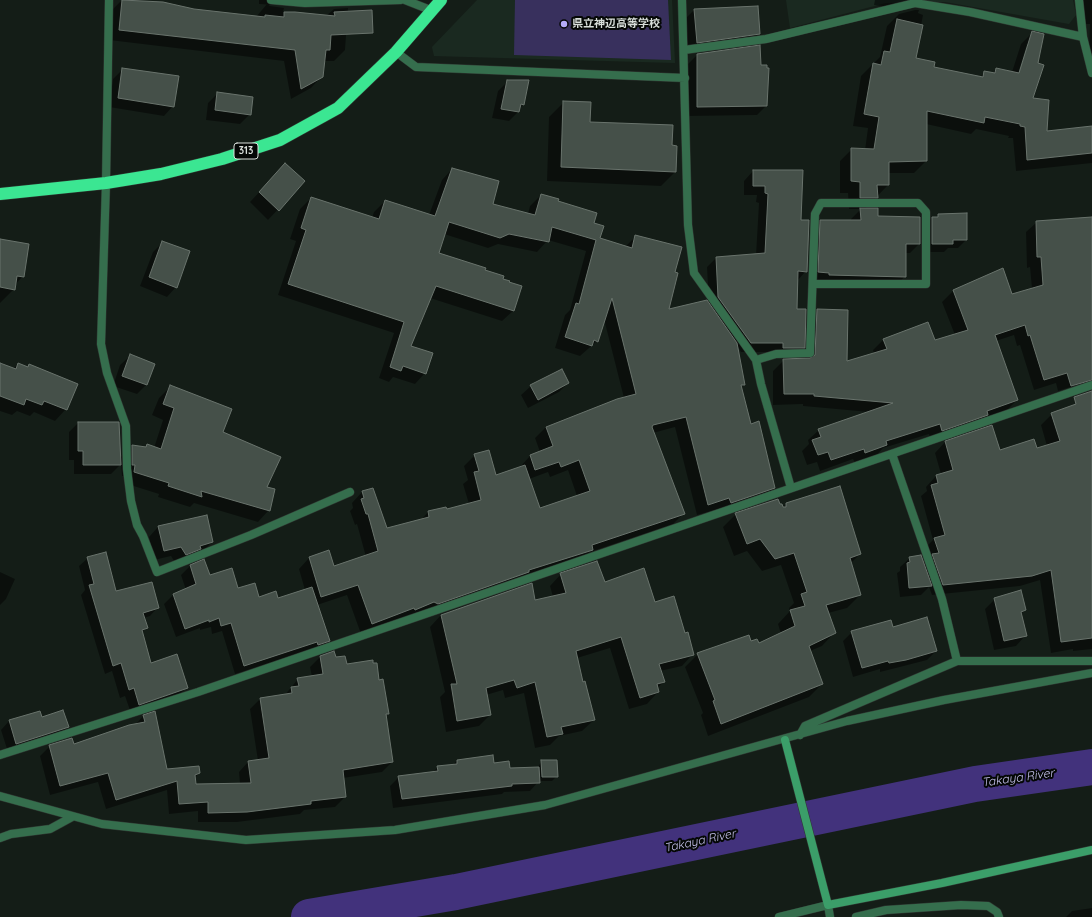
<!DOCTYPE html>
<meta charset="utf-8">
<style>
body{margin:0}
canvas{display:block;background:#141d17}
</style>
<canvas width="1092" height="917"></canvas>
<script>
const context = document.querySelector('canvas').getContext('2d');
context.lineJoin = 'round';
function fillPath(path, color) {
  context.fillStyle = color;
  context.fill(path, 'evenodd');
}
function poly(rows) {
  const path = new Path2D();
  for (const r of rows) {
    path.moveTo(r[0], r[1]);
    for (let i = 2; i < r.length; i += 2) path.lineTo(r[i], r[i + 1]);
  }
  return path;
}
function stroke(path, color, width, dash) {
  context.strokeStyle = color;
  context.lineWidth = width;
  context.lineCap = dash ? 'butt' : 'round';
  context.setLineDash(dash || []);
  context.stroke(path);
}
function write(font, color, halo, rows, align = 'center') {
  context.font = font + ' Quicksand,"Noto Sans JP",sans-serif';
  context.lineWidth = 4;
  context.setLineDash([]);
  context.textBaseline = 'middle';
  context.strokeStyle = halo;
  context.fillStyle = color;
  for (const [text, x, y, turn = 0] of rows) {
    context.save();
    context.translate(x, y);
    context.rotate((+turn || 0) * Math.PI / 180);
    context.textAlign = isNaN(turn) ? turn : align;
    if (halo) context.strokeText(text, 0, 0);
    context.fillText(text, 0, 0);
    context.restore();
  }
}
fillPath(poly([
 [477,0,672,0,675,63,434,56,432,47],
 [786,0,1073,0,1076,15,1069,24,945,2,886,3,790,28]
]), '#1a2920');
fillPath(poly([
 [515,0,668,0,671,60,514,55]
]), '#38305d');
fillPath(poly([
 [122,0,256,17,267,4,270,6,284,8,283,12,326,16,334,9,348,8,345,50,334,61,324,61,322,76,311,88,291,99,284,61,109,40,112,10],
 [259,0,281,0,276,5,259,4],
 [875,0,918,0,908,9,874,5],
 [1083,0,1092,0,1092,58,1089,58,1090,24,1084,24],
 [694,10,759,34,749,43,688,51,685,19],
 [915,10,919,10,918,13,923,15,915,58,933,68,979,78,985,72,992,74,996,69,1012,72,1021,44,1033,32,1031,99,1046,132,1092,127,1092,163,1016,171,1013,138,1008,138,1009,136,976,129,971,134,926,124,926,161,914,173,888,173,888,185,864,210,920,243,910,253,905,253,905,276,896,286,809,281,811,231,821,221,851,221,851,219,861,209,849,209,848,193,840,193,840,161,852,149,865,150,868,128,853,126,861,76,880,57,887,26,899,14],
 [1027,44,1029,44,1019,78,1017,77],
 [697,55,760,66,766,106,757,115,688,116,688,64],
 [123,69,173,106,164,116,109,107,113,79],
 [508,81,523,104,518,112,509,121,492,118,498,91],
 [217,94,250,114,240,124,206,120,208,103],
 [564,102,589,123,675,172,661,186,547,181,549,117],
 [452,169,492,205,528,214,530,206,541,195,593,224,599,239,625,247,635,237,674,273,668,310,709,305,707,267,716,258,756,255,759,203,756,202,757,195,744,195,744,181,753,171,800,221,806,271,797,281,796,309,804,334,806,334,807,321,817,310,846,363,874,354,873,350,884,339,934,341,955,335,942,302,953,291,1002,269,1011,296,1032,289,1030,267,1027,268,1026,232,1037,222,1092,224,1092,380,1058,391,1056,383,1034,390,1020,345,1017,346,1014,335,996,341,1017,400,1006,411,931,441,929,434,883,448,876,456,855,463,853,459,820,471,817,462,807,465,802,451,809,444,808,440,819,430,869,412,803,406,803,404,773,405,773,371,784,360,805,360,806,345,794,357,774,352,741,352,737,345,744,384,740,387,750,425,774,488,763,499,720,513,718,509,697,515,675,427,653,433,684,513,673,524,590,552,581,561,361,634,347,595,317,605,329,640,320,650,309,650,235,674,222,631,212,634,211,627,200,630,200,628,176,637,164,604,173,595,186,590,181,575,190,566,204,561,209,577,259,598,278,599,305,590,299,569,309,558,334,568,366,557,357,524,355,525,350,511,353,508,352,503,362,492,387,529,421,520,428,512,446,511,469,504,463,484,468,480,464,466,475,455,495,476,519,468,530,456,540,452,535,438,546,427,624,398,604,319,597,341,580,356,555,348,565,315,570,310,586,251,548,240,537,252,498,244,488,248,444,234,437,253,502,279,513,311,502,321,430,298,410,347,425,373,415,384,393,377,389,382,379,378,394,333,278,295,296,241,290,239,300,209,311,198,372,218,374,212,385,201,429,215,442,180],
 [568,470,577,496,539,509,529,479,548,472,550,477],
 [276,174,304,182,268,220,250,202],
 [939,215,966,240,958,248,948,248,944,252,924,252,924,226,932,218,936,218],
 [163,242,176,287,167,297,140,286,153,252],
 [0,254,23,276,15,285,14,289,0,303],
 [130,356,154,364,146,385,137,394,113,386,120,365],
 [0,363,14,368,18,364,27,367,29,365,66,409,55,421,34,412,30,416,17,411,12,415,0,411],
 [568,383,559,392,528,408,521,395,531,386],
 [170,387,222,432,266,488,269,510,258,522,194,503,190,507,158,497,159,494,124,483,124,476,122,476,121,464,111,474,74,474,74,460,69,460,69,432,78,423,120,458,132,446,145,448,147,446,154,448,163,420,152,415,159,398],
 [1052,414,1092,428,1092,649,1073,651,1073,649,1051,653,1040,580,1020,586,932,595,929,587,921,595,900,597,897,573,900,571,900,567,910,558,923,565,927,560,924,549,933,540,921,496,927,491,926,487,936,476,941,474,935,453,945,442,991,427,1000,451,1036,450,1047,446,1041,425],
 [787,503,860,554,851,563,860,595,847,608,828,613,834,633,822,646,810,651,822,684,809,697,708,736,701,715,703,713,685,667,698,654,751,643,758,645,781,634,778,624,790,611,789,608,794,603,781,565,762,571,747,551,734,556,723,527,736,514,782,508],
 [206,516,212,542,202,552,176,564,171,556,154,560,149,537,158,527],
 [88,558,115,592,158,607,150,616,143,618,146,628,141,633,151,664,186,688,178,696,131,713,125,696,120,698,112,671,105,674,81,595,85,590,79,566],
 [0,572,15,579,6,599,0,605],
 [561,574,604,583,655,603,685,634,693,654,682,666,660,671,664,682,657,688,658,692,647,704,629,709,610,648,577,658,582,683,594,720,582,731,559,736,550,745,535,748,524,693,505,698,503,690,486,695,490,715,479,726,446,732,440,697,445,692,430,627,441,615,531,585,535,601,553,597,550,586],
 [995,599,1025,610,1021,614,1025,636,1016,646,994,650,985,609],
 [892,629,936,651,927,660,896,668,880,672,880,669,853,677,843,641,852,632],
 [320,657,335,658,378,681,388,713,385,716,392,762,382,772,343,778,345,797,335,807,304,810,300,814,237,822,198,822,198,811,169,814,167,790,106,809,98,782,50,795,40,756,50,746,74,745,135,725,143,716,166,770,199,773,195,778,195,785,240,784,239,772,248,762,258,761,250,709,260,699,284,696,298,679,312,677,310,667],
 [39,712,41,718,68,727,60,735,8,752,1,730,9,721],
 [457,760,509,769,537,768,542,761,557,776,552,781,539,781,530,791,504,792,502,794,393,808,390,786,399,777,433,772,438,767,453,765],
 [1092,908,1092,917,1066,917,1072,911]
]), '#0007');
stroke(poly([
 [309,917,456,892,975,784,1092,767]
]), '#42327c', 36);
const building = poly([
 [122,0,163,2,194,9,265,17,265,15,284,17,284,12,295,12,335,16,334,12,372,10,373,33,331,35,330,50,326,50,323,77,301,89,295,50,119,30,122,0],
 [758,6,760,34,697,43,694,9,758,6],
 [897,19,923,25,916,58,935,62,934,67,983,77,984,71,995,73,996,68,1019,73,1032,31,1044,34,1038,63,1044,65,1033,98,1049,100,1047,131,1092,126,1092,153,1027,160,1025,127,1020,126,1020,124,985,117,984,123,927,111,927,161,889,162,889,185,877,185,878,198,860,198,860,182,851,181,851,148,874,149,879,117,864,114,873,63,881,65,884,51,890,52,897,19],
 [760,45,761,65,767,65,767,68,769,68,767,106,697,107,697,54,760,45],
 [122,68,179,76,174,107,118,98,122,68],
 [507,80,529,80,524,105,521,104,519,112,501,109,507,80],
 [217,92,253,97,251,115,215,110,217,92],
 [563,101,591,102,590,122,673,125,672,145,677,146,676,172,561,167,563,101],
 [285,163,305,181,279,211,259,192,285,163],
 [452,168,499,181,493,204,535,215,541,194,559,199,558,201,597,213,594,223,604,226,600,238,632,248,635,235,682,247,675,272,678,273,669,309,707,300,737,343,745,385,741,385,751,424,759,421,775,488,731,503,729,498,708,505,686,417,653,425,652,427,685,514,592,545,593,550,529,570,529,572,438,604,434,602,415,610,414,608,372,624,358,585,321,597,309,557,329,550,334,566,378,551,368,514,366,514,361,499,364,498,362,491,373,488,387,528,429,517,428,511,446,507,447,509,481,500,474,472,479,471,474,454,489,450,496,475,525,465,540,508,590,491,579,460,561,467,559,462,535,470,530,455,553,446,546,427,617,399,636,394,612,298,598,342,594,340,592,346,565,337,576,303,579,304,596,240,552,227,549,242,509,234,500,238,449,222,439,253,486,268,485,270,504,276,503,279,510,281,509,282,522,286,514,311,436,286,411,346,433,353,426,374,403,366,401,371,390,367,404,322,288,284,306,230,301,228,311,197,379,219,385,200,435,216,452,168],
 [753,170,803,170,801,220,809,220,807,272,798,271,797,309,806,309,805,348,783,348,783,343,751,343,718,297,716,257,765,253,768,194,765,193,765,186,753,186,753,170],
 [860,208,878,208,878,216,920,217,920,244,906,244,906,277,829,275,829,273,818,272,820,220,861,220,860,208],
 [967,213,967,240,953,240,953,244,932,244,932,217,938,217,938,214,967,213],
 [1092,217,1092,380,1071,386,1067,373,1044,380,1030,335,1028,336,1025,325,995,335,1018,400,987,411,988,415,942,431,940,424,886,441,887,445,865,453,864,449,831,460,828,452,818,455,812,440,821,437,818,429,893,403,814,396,814,394,784,394,783,359,810,358,815,355,817,309,848,310,847,361,887,349,883,339,928,322,935,340,968,330,953,290,1003,268,1012,294,1043,285,1041,257,1037,257,1036,221,1092,217],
 [0,239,29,244,24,277,17,276,15,290,0,287,0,239],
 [162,241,190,251,177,288,149,277,162,241],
 [130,354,155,364,147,385,122,376,130,354],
 [0,363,16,369,18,363,28,367,29,364,78,384,67,410,44,401,42,405,26,399,24,405,0,396,0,363],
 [562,369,569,383,538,400,530,385,562,369],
 [170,385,232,409,223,432,281,457,267,487,275,489,270,511,201,491,202,497,168,486,169,483,134,472,135,465,132,465,132,445,146,447,147,444,161,449,174,408,163,404,170,385],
 [1092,391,1092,638,1061,642,1051,570,1032,576,943,585,932,554,939,553,934,538,945,535,931,485,938,483,936,475,953,470,945,441,992,425,1000,450,1034,439,1037,448,1060,441,1051,413,1076,404,1074,397,1092,391],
 [78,422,119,422,121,465,83,465,83,451,78,451,78,422],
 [840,486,861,554,850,558,861,595,826,605,836,633,809,646,823,684,721,724,713,701,715,700,697,653,749,635,751,641,757,639,759,643,795,626,790,610,805,606,801,594,807,592,794,553,775,559,760,539,747,544,735,513,778,499,780,504,782,504,783,507,786,507,786,503,840,486],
 [207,515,213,542,200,546,201,549,186,555,181,547,164,551,158,526,207,515],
 [106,552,116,591,152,582,159,608,143,613,148,628,142,630,151,663,177,654,188,688,139,705,134,688,129,690,121,663,113,666,89,585,94,584,87,557,106,552],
 [921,555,932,586,909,588,907,563,910,562,909,557,921,555],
 [204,559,210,575,232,568,238,588,255,583,259,597,276,591,278,598,312,587,330,641,318,645,317,642,244,666,231,623,221,626,219,618,209,622,209,620,185,629,173,594,196,584,190,565,204,559],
 [597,561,605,582,644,568,655,602,674,596,685,633,688,632,694,655,659,664,665,682,657,684,659,692,640,698,621,637,576,651,583,682,585,681,595,720,561,727,563,734,547,737,535,682,517,688,514,680,486,688,491,715,457,721,451,684,457,684,441,615,532,583,535,600,566,593,560,573,597,561],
 [1021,590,1026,610,1021,612,1027,636,1004,641,994,598,1021,590],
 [927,617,937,651,906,660,889,663,888,661,862,668,851,631,891,620,893,627,927,617],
 [334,651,336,657,345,656,347,664,373,660,373,663,377,663,379,680,383,679,389,714,386,714,393,762,343,770,346,797,311,801,311,804,247,812,208,813,208,802,179,804,177,781,116,800,108,773,60,786,49,745,72,738,74,744,129,725,145,722,143,715,155,711,167,769,199,766,200,773,195,775,196,784,251,783,248,761,269,758,260,698,292,693,291,687,299,686,297,678,323,674,320,656,334,651],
 [63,710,69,727,16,744,9,720,40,711,42,717,63,710],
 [493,755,494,763,509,761,510,768,539,767,540,783,512,784,512,786,402,799,398,776,438,771,437,766,457,764,457,760,493,755],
 [541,760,557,760,558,777,542,777,541,760]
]);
fillPath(building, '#455049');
stroke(building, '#69736c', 1);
const street = poly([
 [109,0,106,183,101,344,107,373,126,426,127,469,131,501,137,525,143,536,157,572,251,535,350,492],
 [271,0,305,3,401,0],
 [405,0,433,11],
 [682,0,688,225,694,273,756,360,761,384,791,488],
 [1079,0,1083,37,1092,73],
 [684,50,766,39,915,3,970,12,1083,37],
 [396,52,416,67,685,78],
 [756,360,776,354,810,353,815,214,821,203,918,203,926,212,926,284,813,284],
 [892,454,942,599,957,661],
 [800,735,805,726,957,661,1092,661],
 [0,755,198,692,1092,385],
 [0,796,102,824,246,840,395,830,545,805,847,721,944,700,1092,673],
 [0,838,11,834,50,829,72,817],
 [779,917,828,905,830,917],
 [856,917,886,910,961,905,988,906,997,912,999,917]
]);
const secondary = poly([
 [785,740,828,905,942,883,1092,850]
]);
const highway = poly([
 [0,194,106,183,161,174,222,159,280,140,338,108,396,52,441,0]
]);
stroke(street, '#2f3832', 9);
stroke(secondary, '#2f3832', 9);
stroke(highway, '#2f3832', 13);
stroke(street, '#356e4d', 8);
stroke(secondary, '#3b9e69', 8);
stroke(highway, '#3be692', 12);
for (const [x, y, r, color] of [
 [564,24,4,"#b5acf8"]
]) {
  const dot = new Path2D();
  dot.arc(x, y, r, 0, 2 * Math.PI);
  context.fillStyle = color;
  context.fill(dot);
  stroke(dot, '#040705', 1.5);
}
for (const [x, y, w] of [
 [246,151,24]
]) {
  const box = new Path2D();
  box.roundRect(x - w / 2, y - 8, w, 16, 3);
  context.fillStyle = '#040705';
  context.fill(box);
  stroke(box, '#d8deda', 1);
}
write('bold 10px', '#d8deda', null, [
 ["313",246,151]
]);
write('bold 11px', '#d8deda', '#040705', [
 ["県立神辺高等学校",572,24]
], 'left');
write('italic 12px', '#c7c3ee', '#040705', [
 ["Takaya River",1018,778,-8],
 ["Takaya River",700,841,-12]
]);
</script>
